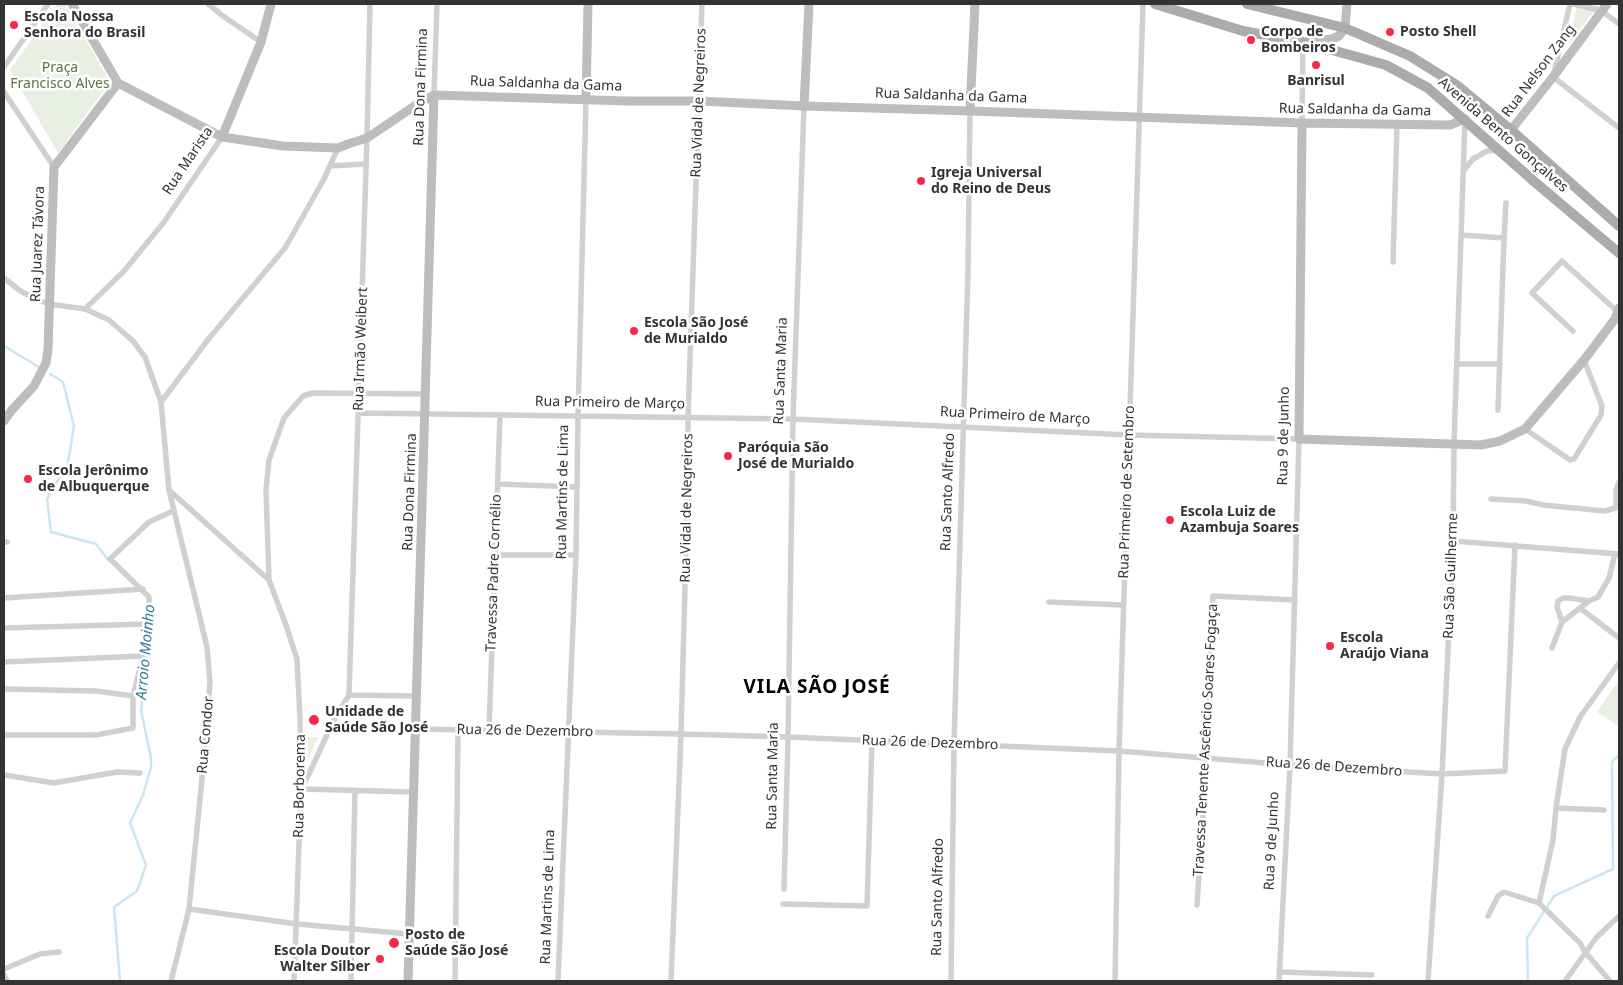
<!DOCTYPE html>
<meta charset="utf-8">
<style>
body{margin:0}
#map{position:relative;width:1623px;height:985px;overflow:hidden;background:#fff;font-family:"Noto Sans",sans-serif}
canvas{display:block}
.frame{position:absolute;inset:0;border:5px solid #333;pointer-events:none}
</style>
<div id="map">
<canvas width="1623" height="985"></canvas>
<div class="frame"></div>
</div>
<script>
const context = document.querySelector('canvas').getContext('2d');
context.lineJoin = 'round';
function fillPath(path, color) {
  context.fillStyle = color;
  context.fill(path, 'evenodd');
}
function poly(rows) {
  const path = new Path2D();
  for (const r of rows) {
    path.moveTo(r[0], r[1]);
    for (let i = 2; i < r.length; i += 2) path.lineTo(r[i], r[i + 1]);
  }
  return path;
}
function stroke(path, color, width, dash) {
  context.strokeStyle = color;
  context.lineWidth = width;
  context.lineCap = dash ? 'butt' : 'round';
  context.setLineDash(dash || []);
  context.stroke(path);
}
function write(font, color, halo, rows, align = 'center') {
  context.font = font + ' "Noto Sans",sans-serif';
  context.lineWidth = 5;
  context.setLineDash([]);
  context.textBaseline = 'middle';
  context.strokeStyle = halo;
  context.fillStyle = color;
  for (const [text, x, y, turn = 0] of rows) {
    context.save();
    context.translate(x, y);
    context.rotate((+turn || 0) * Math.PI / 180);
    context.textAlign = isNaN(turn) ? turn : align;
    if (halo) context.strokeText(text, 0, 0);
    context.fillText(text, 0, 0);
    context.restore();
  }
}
fillPath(poly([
 [57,4,65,4,110,82,58,153,10,70],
 [1577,4,1599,4,1568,46],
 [1619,680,1619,723,1618,726,1597,712],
 [308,737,318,737,308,760]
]), '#eaf0e1');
stroke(poly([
 [4,346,39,367],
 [50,374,63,382,74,426,68,463,47,499,51,532,96,544,109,561],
 [120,981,114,907,137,891,146,865,130,823,143,795,151,767,151,758,141,710,150,635],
 [1528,981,1527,938,1554,896,1613,869,1612,762,1619,755]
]), '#cce6f1', 2.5);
stroke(poly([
 [208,4,223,16,261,42],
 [1570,4,1553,77,1619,128],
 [1574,4,1602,11,1619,24],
 [4,67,48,4],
 [4,92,54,167],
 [434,95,437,4],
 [1302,123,1303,42],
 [330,166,366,164],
 [1464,170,1473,159,1487,151,1499,150],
 [1461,235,1504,238,1506,203],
 [1393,262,1397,125],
 [4,278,19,290,35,299,49,304,85,309,109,320,133,341,145,357,161,402,169,490,207,647,210,682,201,789,189,909,171,981],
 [85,309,124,271,164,222,222,137],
 [1573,331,1532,293,1562,261,1619,313],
 [1457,364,1500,364],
 [161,402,210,337,285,248,324,179,338,148],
 [1498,410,1504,238],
 [358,413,793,419,1129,435,1299,439,1290,765,1279,981],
 [1525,429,1570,460,1574,459,1601,415,1602,406,1584,360],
 [498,484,577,487],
 [169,490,269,580,286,625,297,659,300,718,301,789,294,981],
 [1491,499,1526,501,1543,505,1605,511,1619,507],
 [1616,508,1616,490,1619,482],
 [1453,541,1619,554],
 [4,542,7,542],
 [495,555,576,555],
 [269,580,266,490,269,460,284,418,303,396,313,393,426,394],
 [4,598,143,589],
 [1049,602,1123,605],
 [1580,608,1619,638],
 [1562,622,1557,607,1558,601,1563,598,1570,598,1589,601],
 [4,628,149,624],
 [1552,648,1562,622,1589,601,1598,597,1609,578,1615,554],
 [4,662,143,656],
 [4,689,96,691,133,696],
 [349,695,367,138,370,4],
 [416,729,681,734,788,737,1119,751,1290,765,1442,774,1505,771,1515,545],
 [489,731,500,415],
 [4,735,96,735,133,728,133,696,143,656,149,624,149,597,110,559,149,522,173,511],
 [4,775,54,783,117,772,140,773],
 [302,787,308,776,333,722,349,695,417,696],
 [301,789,414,792],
 [1556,808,1604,810],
 [784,889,788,737,793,419,804,106],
 [1539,903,1553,840,1556,808,1565,749,1580,717,1619,663],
 [783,904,867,906,872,741],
 [1197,905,1207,758,1213,596,1295,600],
 [189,909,297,924,409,934],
 [1488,916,1498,896,1504,892,1539,903,1580,943,1585,952,1610,981],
 [4,969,40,954,59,952],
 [1279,972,1372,975],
 [4,975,7,981],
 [351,981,355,790],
 [455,981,458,730],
 [558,981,576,555,578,417,586,99],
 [671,981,681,734,688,476,688,418,702,4],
 [951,981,954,744,968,271,970,111],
 [1115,981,1119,751,1143,4],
 [1428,981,1442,774,1453,546,1454,443,1465,119],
 [1565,981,1596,938,1619,916]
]), '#d0d0d0', 5.5);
stroke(poly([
 [72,4,118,83,222,137,283,146,338,148,348,144,367,138,416,105,434,95,626,101,699,101,804,106,970,111,1302,123,1450,125,1465,119],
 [1307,42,1332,39,1339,36,1345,28,1347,4],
 [586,99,588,4],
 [804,106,809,4],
 [970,111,975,4],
 [1302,123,1299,439,1481,445,1500,441,1525,429,1584,360,1615,319,1619,308],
 [1511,130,1553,77,1607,4],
 [222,137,261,42,271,4],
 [4,421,11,411,34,386,46,363,48,349,54,167,118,83],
 [408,981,434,95]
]), '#bdbdbd', 9);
stroke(poly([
 [1155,4,1243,31,1303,42,1386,65,1428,88,1536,183,1619,253],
 [1247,4,1345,28,1410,56,1458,86,1511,130,1619,226]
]), '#ababab', 10);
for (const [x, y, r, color] of [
 [14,25,5,"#f52a4b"],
 [1390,32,5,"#f52a4b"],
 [1251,40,5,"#f52a4b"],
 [1316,65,5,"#f52a4b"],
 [921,181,5,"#f52a4b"],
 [634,331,5,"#f52a4b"],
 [728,456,5,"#f52a4b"],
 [28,479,5,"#f52a4b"],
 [1170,520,5,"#f52a4b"],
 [1330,646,5,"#f52a4b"],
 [314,720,6,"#f52a4b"],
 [394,943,6,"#f52a4b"],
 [380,959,5,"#f52a4b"]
]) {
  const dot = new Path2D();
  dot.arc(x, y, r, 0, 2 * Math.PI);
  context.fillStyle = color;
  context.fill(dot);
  stroke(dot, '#fff', 2);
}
write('bold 14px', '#333', '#fff', [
 ["Escola Nossa",24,17],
 ["Senhora do Brasil",24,33],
 ["Corpo de",1261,32],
 ["Bombeiros",1261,48],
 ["Posto Shell",1400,32],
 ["Banrisul",1316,81,"center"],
 ["Igreja Universal",931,173],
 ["do Reino de Deus",931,189],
 ["Escola São José",644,323],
 ["de Murialdo",644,339],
 ["Paróquia São",738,448],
 ["José de Murialdo",738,464],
 ["Escola Jerônimo",38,471],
 ["de Albuquerque",38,487],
 ["Escola Luiz de",1180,512],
 ["Azambuja Soares",1180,528],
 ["Escola",1340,638],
 ["Araújo Viana",1340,654],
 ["Unidade de",325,712],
 ["Saúde São José",325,728],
 ["Posto de",405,935],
 ["Saúde São José",405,951],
 ["Escola Doutor",370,951,"right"],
 ["Walter Silber",370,967,"right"]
], 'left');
write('14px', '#5b743b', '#fff', [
 ["Praça",60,68],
 ["Francisco Alves",60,84]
]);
write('14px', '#333', '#fff', [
 ["Rua Nelson Zang",1539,71,-53],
 ["Rua Saldanha da Gama",546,84,2],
 ["Rua Dona Firmina",421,87,-88],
 ["Rua Saldanha da Gama",951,96,2],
 ["Rua Vidal de Negreiros",699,103,-88],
 ["Rua Saldanha da Gama",1355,110,1],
 ["Avenida Bento Gonçalves",1503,135,41],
 ["Rua Marista",188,161,-56],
 ["Rua Juarez Távora",38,244,-88],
 ["Rua Irmão Weibert",361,349,-88],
 ["Rua Santa Maria",781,371,-88],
 ["Rua Primeiro de Março",610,403,1],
 ["Rua Primeiro de Março",1015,416,3],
 ["Rua 9 de Junho",1284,436,-89],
 ["Rua Dona Firmina",410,492,-88],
 ["Rua Martins de Lima",563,492,-89],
 ["Rua Santo Alfredo",948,492,-88],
 ["Rua Primeiro de Setembro",1127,492,-88],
 ["Rua Vidal de Negreiros",687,508,-89],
 ["Travessa Padre Cornélio",494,573,-88],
 ["Rua São Guilherme",1451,576,-88],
 ["Rua 26 de Dezembro",525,731,1],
 ["Rua Condor",206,735,-85],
 ["Travessa Tenente Ascêncio Soares Fogaça",1206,740,-87],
 ["Rua 26 de Dezembro",930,743,2],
 ["Rua 26 de Dezembro",1334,767,4],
 ["Rua Santa Maria",773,776,-89],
 ["Rua Borborema",300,786,-89],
 ["Rua 9 de Junho",1272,841,-87],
 ["Rua Martins de Lima",548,897,-88],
 ["Rua Santo Alfredo",938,897,-89]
]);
write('italic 15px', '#357a98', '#fff', [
 ["Arroio Moinho",146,652,-85]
]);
context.letterSpacing = '1px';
write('bold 19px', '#000', '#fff', [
 ["VILA SÃO JOSÉ",817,688]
]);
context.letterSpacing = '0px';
</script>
